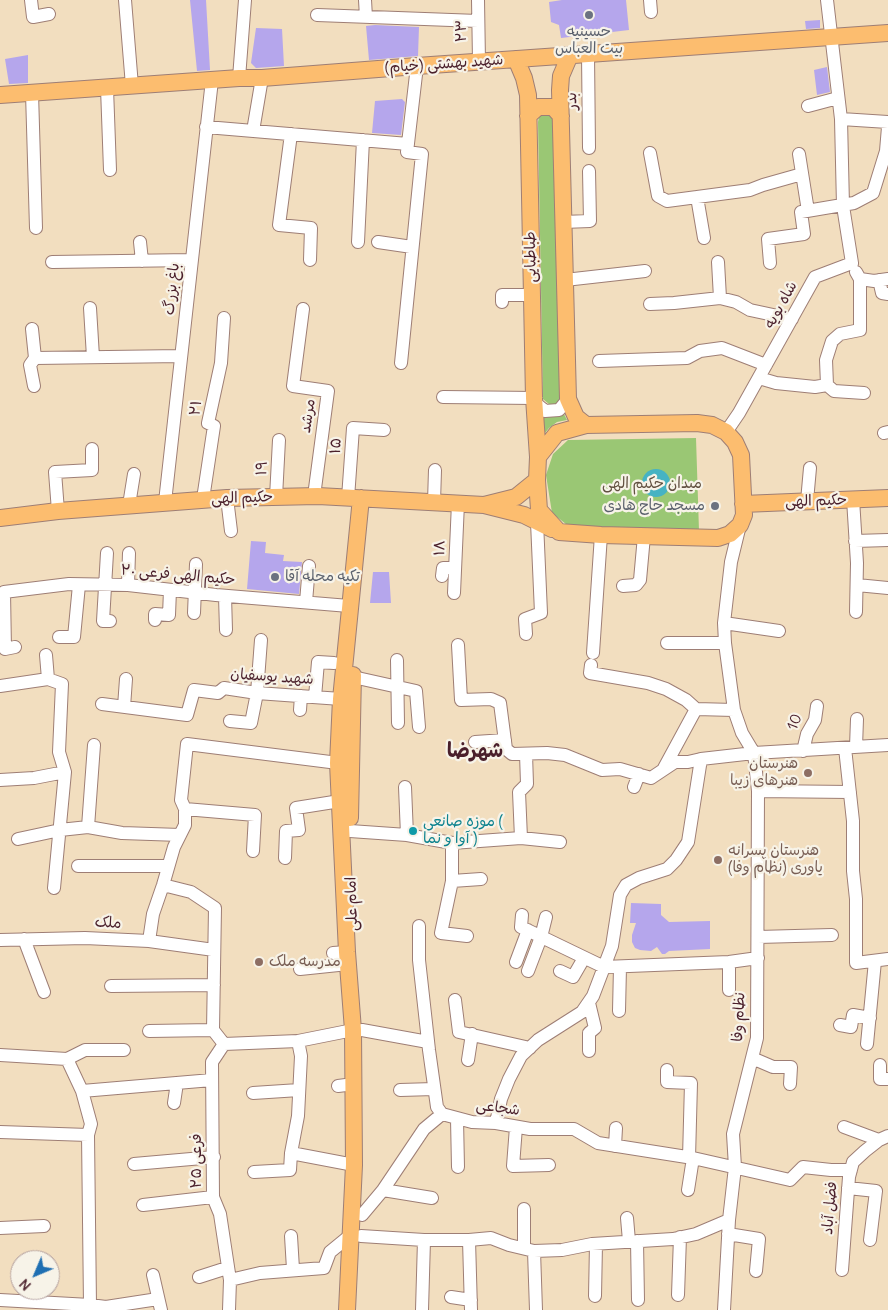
<!DOCTYPE html>
<meta charset="utf-8">
<style>
body{margin:0}
#map{position:relative;width:888px;height:1310px;overflow:hidden;background:#f2debf;font-family:Delius,sans-serif}
canvas{display:block}
.north{position:absolute;left:10px;top:1250px;width:50px;height:50px;box-sizing:border-box;background:#f7f3e8;border:1px solid #b29e9c;border-radius:50%;rotate:225deg;font-size:14px;font-weight:700;line-height:20px;text-align:center;color:#4a1f2b}
.north::after{content:'';display:block;margin:auto;width:18px;height:22px;background:#1f6fb2;clip-path:polygon(50% 0,100% 100%,50% 72%,0 100%)}
</style>
<div id="map">
<canvas width="888" height="1310"></canvas>
<div class="north">N</div>
</div>
<script>
const context = document.querySelector('canvas').getContext('2d');
context.lineJoin = 'round';
function fillPath(path, color) {
  context.fillStyle = color;
  context.fill(path, 'evenodd');
}
function poly(rows) {
  const path = new Path2D();
  for (const r of rows) {
    if (r.length === 3) {
      path.moveTo(r[0] + r[2], r[1]);
      path.arc(r[0], r[1], r[2], 0, 2 * Math.PI);
      continue;
    }
    path.moveTo(r[0], r[1]);
    for (let i = 2; i < r.length; i += 2) path.lineTo(r[i], r[i + 1]);
  }
  return path;
}
function stroke(path, color, width, dash) {
  context.strokeStyle = color;
  context.lineWidth = width;
  context.lineCap = dash ? 'butt' : 'round';
  context.setLineDash(dash || []);
  context.stroke(path);
}
function write(font, color, halo, rows, align = 'center') {
  context.font = font + ' Delius,"Playpen Sans Arabic",sans-serif';
  context.lineWidth = 4.5;
  context.setLineDash([]);
  context.textBaseline = 'middle';
  context.strokeStyle = halo;
  context.fillStyle = color;
  for (const [text, x, y, turn = 0] of rows) {
    context.save();
    context.translate(x, y);
    context.rotate((+turn || 0) * Math.PI / 180);
    context.textAlign = isNaN(turn) ? turn : align;
    if (halo) context.strokeText(text, 0, 0);
    context.fillText(text, 0, 0);
    context.restore();
  }
}
fillPath(poly([
 [543,111,554,112,562,399,559,404,550,405,543,399,538,122,539,117],
 [544,414,564,414,567,420,557,422,549,428,541,438],
 [696,438,699,531,571,528,552,513,546,475,553,454,568,440]
]), '#9ac774');
fillPath(poly([
 [656,483,14]
]), '#46b3c3');
fillPath(poly([
 [190,0,206,0,210,70,197,71],
 [562,0,626,0,629,30,561,38,559,25,551,22,549,2],
 [820,20,820,28,806,29,805,21],
 [375,25,419,27,418,56,369,60,366,26],
 [256,28,282,29,284,66,256,68,251,63],
 [28,55,28,83,9,84,5,59],
 [827,67,830,92,817,95,814,70],
 [402,99,405,102,401,135,372,133,375,101],
 [251,541,266,542,265,553,284,555,283,561,302,562,299,594,247,589],
 [373,572,389,572,391,603,370,603],
 [631,903,661,904,661,915,669,922,710,921,710,949,669,951,665,954,662,954,657,947,651,951,640,950,635,948,632,942,632,935,636,923,630,923]
]), '#b5a6ec');
const minor = poly([
 [31,0,33,17,49,14],
 [125,0,132,86],
 [365,0,366,17],
 [478,0,479,61],
 [650,0,651,12],
 [317,15,478,21],
 [588,54,589,148],
 [239,78,245,0],
 [107,88,110,170],
 [32,93,36,228],
 [808,106,838,98],
 [841,119,888,122],
 [206,127,408,144],
 [253,131,262,78],
 [291,134,279,225,311,228,310,260],
 [650,153,658,196,667,201,750,190,763,185,802,174],
 [799,154,808,211],
 [697,197,704,238],
 [563,222,590,221,589,171],
 [140,242,142,261],
 [358,242,363,140],
 [378,242,412,247],
 [52,262,191,260],
 [718,262,720,298],
 [770,263,768,239,804,234,801,212,854,203,873,193,886,151,888,127],
 [856,272,860,279,874,281,888,279],
 [860,279,860,330,840,334,832,341,826,360,827,385,834,391,864,393],
 [565,280,645,271],
 [879,280,882,293,888,294],
 [502,302,502,295,532,295],
 [650,304,674,303,720,298,736,302,750,310,792,319],
 [90,308,93,357],
 [303,309,293,386,328,391,314,496],
 [32,329,35,358,30,365,34,386],
 [35,358,181,356],
 [599,361,687,358,700,351,722,348,766,365],
 [401,363,422,154,407,152,417,66],
 [759,378,776,383,815,387,827,385],
 [443,397,534,398],
 [534,402,545,411,559,410,568,399],
 [726,432,739,413,815,277,852,263,843,206,841,119,827,0],
 [884,433,888,432],
 [276,497,279,440],
 [227,498,231,531],
 [348,498,353,428,384,430],
 [203,499,214,426,208,423,221,363,224,318],
 [853,499,857,563,856,612],
 [807,501,810,468],
 [165,502,212,80],
 [434,502,435,470],
 [129,505,134,474],
 [58,511,55,472,92,470,92,449],
 [855,541,888,540],
 [107,553,103,621,110,621],
 [442,576,443,568,455,568],
 [128,585,129,553],
 [857,585,888,588],
 [623,586,636,585,640,580,644,536],
 [454,593,458,503],
 [225,596,226,630],
 [306,602,309,566],
 [194,613,196,564],
 [155,620,155,614,169,615,170,590],
 [724,623,779,631],
 [526,634,525,619,541,613,537,522],
 [59,637,74,637,79,585],
 [667,643,725,643],
 [458,645,461,700,491,699,500,703,506,749,512,754,547,753,565,755,602,770,620,769,651,778,675,762,688,762,701,759],
 [15,647,5,649,4,592,69,584,128,585,216,595,349,606],
 [593,653,601,535],
 [46,655,48,679],
 [397,660,398,723],
 [591,665,590,673,648,683,666,689,686,700,696,709,734,710],
 [353,677,416,691,419,727],
 [0,686,48,679,62,684,59,752,65,772,54,888],
 [315,697,318,662,334,663],
 [102,704,187,715,194,690,218,693,224,688,257,693,341,699],
 [124,707,126,679],
 [300,710,301,696],
 [230,721,251,723,257,693,261,640],
 [475,742,505,740],
 [856,747,857,719],
 [845,748,853,821,853,871,856,899,856,963,888,959],
 [803,751,807,734,815,720,817,706],
 [664,768,696,709],
 [0,780,34,778,65,772],
 [405,787,407,835],
 [634,787,639,774],
 [758,791,850,792],
 [88,827,94,745],
 [350,831,407,835,452,843,521,838,560,842],
 [521,838,519,792,527,784,526,754],
 [18,839,60,830,88,827,122,833,180,835],
 [452,843,452,881,441,933,467,936],
 [253,851,255,815,185,809,181,800,187,744,338,763],
 [285,858,286,831,299,830,296,808,340,801],
 [78,866,168,866],
 [452,881,481,879],
 [163,885,191,892,215,908,213,1030,224,1044,298,1041,301,1056,298,1116,291,1153,354,1165],
 [522,915,521,927,604,967,729,962,758,958],
 [419,926,419,960,429,1050,437,1107,442,1114,472,1122,496,1123,530,1129,574,1129,598,1143,693,1158,790,1180,803,1167,831,1170,851,1170],
 [758,937,832,935],
 [24,939,44,992],
 [0,940,85,938,149,941,214,950],
 [149,941,153,914,163,885,174,847,185,825,185,809],
 [333,953,347,952],
 [516,962,528,930],
 [300,969,348,964],
 [528,971,541,937,546,917],
 [560,971,573,977,584,958],
 [111,986,214,985],
 [729,990,729,962],
 [455,1000,459,1032,530,1048],
 [589,1003,595,1028,589,1033,589,1051],
 [619,1011,620,967],
 [840,1025,851,1027,853,1015,870,1018],
 [362,1030,428,1042],
 [149,1031,213,1030],
 [298,1041,353,1030],
 [224,1044,212,1062,213,1197,220,1214,230,1280,229,1310],
 [867,1044,875,961],
 [0,1055,67,1059],
 [752,1058,773,1067,791,1067,790,1084],
 [67,1059,82,1091,91,1124,88,1135,90,1305,106,1307,106,1310],
 [67,1059,85,1050,124,1050],
 [468,1060,472,1034],
 [880,1065,880,1079,888,1079],
 [667,1070,667,1082,691,1083,689,1158],
 [338,1086,354,1084],
 [400,1090,434,1089],
 [82,1091,212,1080],
 [253,1093,299,1090],
 [174,1103,177,1083],
 [457,1119,458,1167],
 [496,1123,501,1099,509,1079,521,1056,538,1040,582,1012,593,996,612,946,620,895,626,885,639,878,667,869,676,860,688,842,701,759,754,753,888,745],
 [516,1127,513,1166,549,1165],
 [844,1127,879,1140],
 [0,1132,88,1135],
 [615,1146,616,1128],
 [134,1164,214,1157],
 [254,1172,290,1170,291,1153],
 [848,1188,876,1191,870,1240],
 [383,1190,432,1198],
 [688,1190,693,1158],
 [143,1205,213,1197],
 [524,1209,524,1248],
 [362,1215,383,1190,424,1129,442,1114],
 [627,1218,629,1241],
 [0,1228,44,1226],
 [728,1234,759,1239,756,1271],
 [291,1236,293,1269],
 [361,1236,424,1240,469,1240,491,1238,509,1245,534,1251,562,1250,592,1244,673,1239,696,1234,729,1220],
 [469,1240,471,1310],
 [637,1241,638,1300],
 [534,1251,536,1310],
 [842,1270,849,1177,853,1162,865,1151,879,1140,888,1136],
 [153,1275,161,1310],
 [199,1277,227,1268],
 [230,1280,260,1273,324,1268,330,1252,352,1234],
 [678,1295,680,1237],
 [595,1296,596,1244],
 [451,1297,471,1300],
 [0,1300,90,1305],
 [106,1307,158,1299],
 [422,1310,424,1240],
 [724,1310,729,1220,735,1167,733,1134,757,1038,758,791,754,753,742,733,734,710,725,643,724,623,731,562,740,525]
]);
const major = poly([
 [570,55,561,76,560,90,568,399,576,417,586,425],
 [516,59,524,78,528,95,534,398,538,457],
 [0,95,239,78,262,78,417,66,888,33],
 [528,116,538,107,553,107,561,116],
 [697,423,712,425,726,432,735,442,741,455,744,515,740,525,730,534,718,538,601,535,559,532,539,510,537,480,538,457,557,433,586,425,697,423],
 [537,480,516,497,484,505,524,515,552,529],
 [743,504,888,498],
 [0,518,58,511,227,498,318,496,484,505],
 [350,818,353,675],
 [347,1310,354,1165,353,1030,347,952,338,763,341,699,361,498]
]);
stroke(minor, '#9e7e75', 14);
stroke(major, '#9e7e75', 18);
stroke(minor, '#fff', 12);
stroke(major, '#fcbd6f', 16);
for (const [x, y, r, color] of [
 [589,15,5,"#6b7280"],
 [715,506,5,"#6b7280"],
 [275,577,5,"#6b7280"],
 [808,773,5,"#8d6e63"],
 [413,831,5,"#0f9aa8"],
 [718,860,5,"#8d6e63"],
 [259,962,5,"#8d6e63"]
]) {
  const dot = new Path2D();
  dot.arc(x, y, r, 0, 2 * Math.PI);
  context.fillStyle = color;
  context.fill(dot);
  stroke(dot, '#f7f3e8', 2);
}
write('15px', '#4a1f2b', '#f7f3e8', [
 ["۲۳",462,31,-90],
 ["شهید بهشتی (خیام)",444,64,-4],
 ["بدر",572,101,-91],
 ["طباطبایی",531,257,-91],
 ["باغ بزرگ",172,289,-84],
 ["شاه بویه",781,305,-61],
 ["۲۱",196,408,-83],
 ["مرشد",308,416,-82],
 ["۱۵",336,446,-86],
 ["۱۹",262,468,-87],
 ["حکیم الهی",242,498,-2],
 ["حکیم الهی",816,501,-2],
 ["۱۸",440,548,-88],
 ["حکیم الهی فرعی ۲۰",178,575,5],
 ["شهید یوسفیان",272,677,4],
 ["10",795,722,-68],
 ["امام علی",352,904,-92],
 ["ملک",108,923,3],
 ["نظام وفا",739,1017,-87],
 ["شجاعی",498,1108,7],
 ["فرعی ۲۵",197,1161,-90],
 ["فضل آباد",830,1208,-85]
]);
write('15px', '#5b616d', '#f7f3e8', [
 ["حسینیه",589,32],
 ["بیت العباس",589,49],
 ["مسجد حاج هادی",705,506,"right"],
 ["تکیه محله آقا",285,577,"left"]
]);
write('15px', '#625141', '#f7f3e8', [
 ["میدان حکیم الهی",652,484]
]);
write('15px', '#785e54', '#f7f3e8', [
 ["هنرستان",798,764,"right"],
 ["هنرهای زیبا",798,781,"right"],
 ["هنرستان پسرانه",728,851],
 ["یاوری (نظام وفا)",728,868],
 ["مدرسه ملک",269,962]
], 'left');
write('15px', '#0d838f', '#f7f3e8', [
 ["موزه صانعی (",423,822],
 ["آوا و نما )",423,839]
], 'left');
write('bold 20px', '#4a1f2b', '#f7f3e8', [
 ["شهرضا",475,751]
]);
</script>
